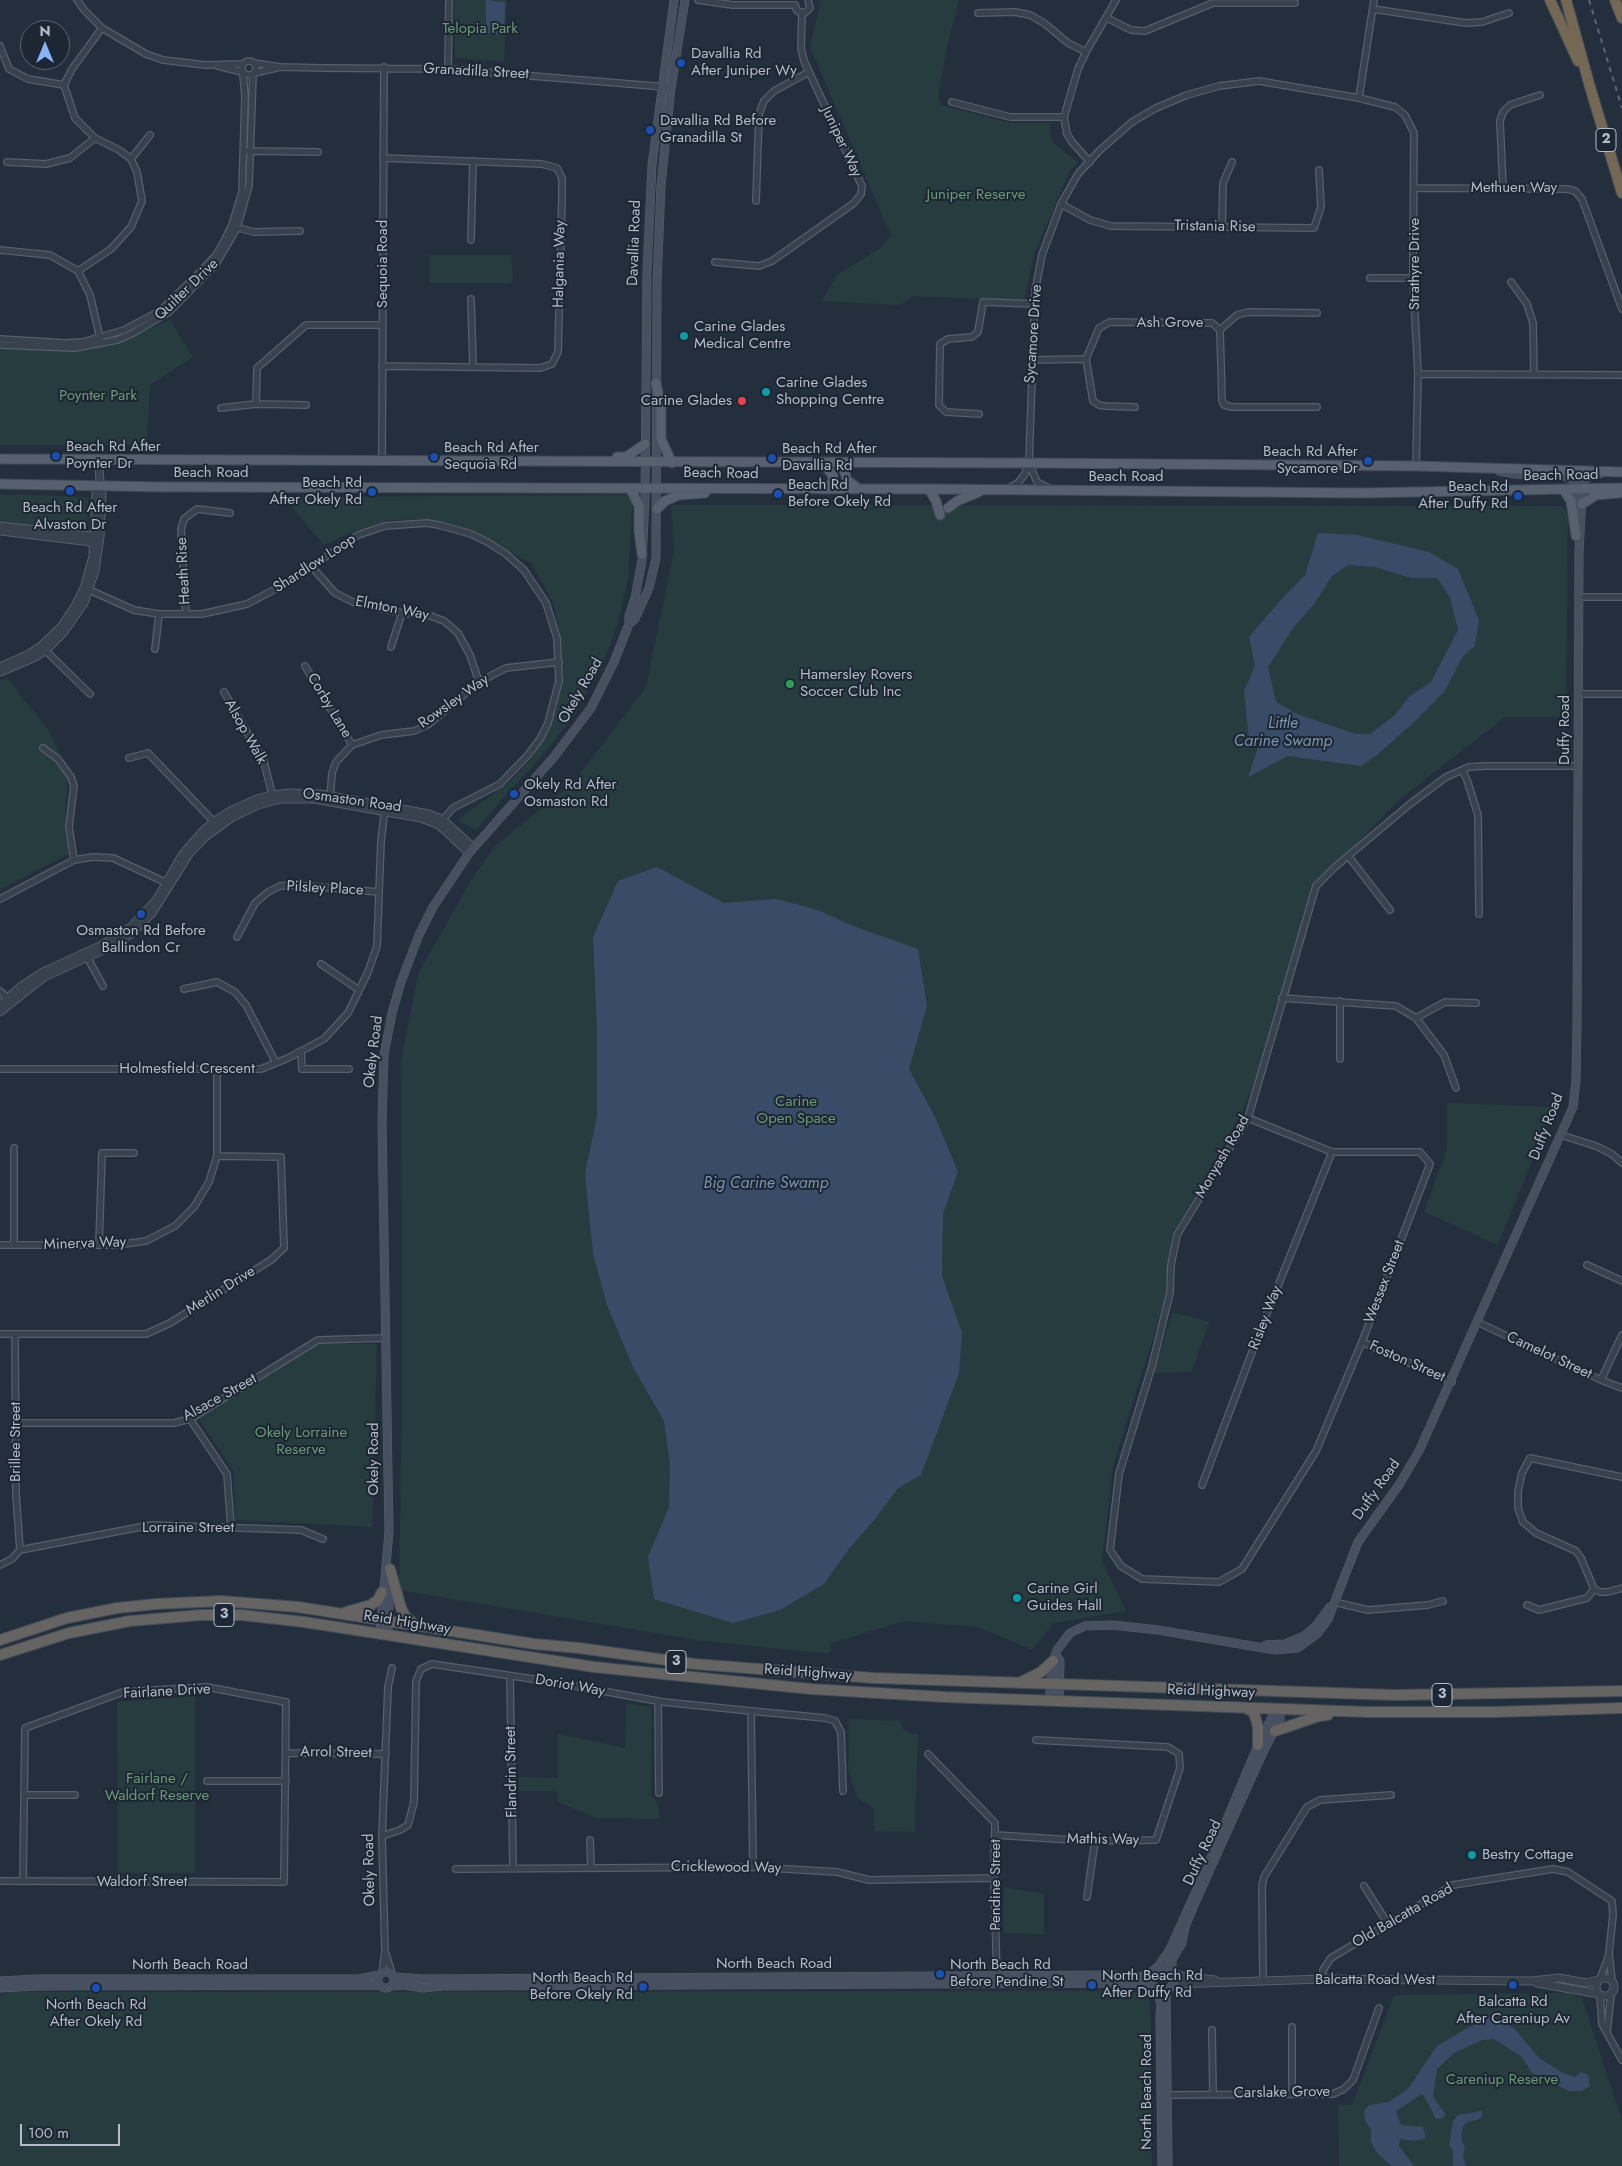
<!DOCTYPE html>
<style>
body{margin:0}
#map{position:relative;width:1622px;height:2166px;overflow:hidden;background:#242f3e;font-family:Jost,sans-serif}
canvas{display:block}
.north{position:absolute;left:20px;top:20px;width:50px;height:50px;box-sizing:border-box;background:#1d2633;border:1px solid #59626f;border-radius:50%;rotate:0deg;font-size:14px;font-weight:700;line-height:20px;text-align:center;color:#b4bcc9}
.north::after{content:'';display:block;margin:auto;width:18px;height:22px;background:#8ab4f8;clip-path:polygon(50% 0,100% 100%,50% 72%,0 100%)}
.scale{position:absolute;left:20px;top:2124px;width:100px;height:22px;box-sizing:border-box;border:2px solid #b4bcc9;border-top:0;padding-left:6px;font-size:15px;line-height:18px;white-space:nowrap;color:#b4bcc9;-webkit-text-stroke:4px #1d2633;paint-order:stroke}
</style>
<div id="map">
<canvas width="1622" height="2166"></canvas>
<div class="north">N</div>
<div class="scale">100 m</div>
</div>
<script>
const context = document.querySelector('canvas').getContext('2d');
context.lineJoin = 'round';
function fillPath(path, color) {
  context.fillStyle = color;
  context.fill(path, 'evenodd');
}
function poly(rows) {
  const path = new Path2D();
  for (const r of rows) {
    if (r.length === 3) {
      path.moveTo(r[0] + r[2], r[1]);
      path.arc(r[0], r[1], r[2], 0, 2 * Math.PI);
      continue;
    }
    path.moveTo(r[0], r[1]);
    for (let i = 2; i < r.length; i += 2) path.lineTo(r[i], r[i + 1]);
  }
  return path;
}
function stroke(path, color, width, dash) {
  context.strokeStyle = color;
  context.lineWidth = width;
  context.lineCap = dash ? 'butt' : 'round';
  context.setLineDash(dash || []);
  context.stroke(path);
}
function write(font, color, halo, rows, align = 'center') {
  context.font = font + ' Jost,sans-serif';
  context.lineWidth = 4;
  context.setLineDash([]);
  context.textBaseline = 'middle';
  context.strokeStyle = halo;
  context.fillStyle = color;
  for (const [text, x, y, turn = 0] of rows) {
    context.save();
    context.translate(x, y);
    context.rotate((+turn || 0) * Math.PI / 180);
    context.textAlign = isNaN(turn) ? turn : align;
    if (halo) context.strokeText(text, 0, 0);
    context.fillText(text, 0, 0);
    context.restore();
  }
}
fillPath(poly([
 [454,0,507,0,504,62,455,58],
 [821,0,959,0,947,47,938,96,940,105,1011,123,1050,123,1050,135,1053,143,1078,162,1069,172,1034,255,1024,301,912,296,901,305,822,301,837,275,880,248,891,236,810,47],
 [430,255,511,255,513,278,511,283,430,283],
 [170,320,193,357,150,385,147,445,0,445,0,349,77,350,109,345],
 [0,494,88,497,87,533,0,522],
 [633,495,628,580,617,626,603,664,571,720,534,765,504,797,476,830,457,820,510,782,533,757,557,707,562,644,553,602,531,563,466,529,429,519,391,520,353,532,324,545,283,497],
 [671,505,1561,506,1568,512,1566,717,1505,717,1399,800,1313,888,1261,1068,1239,1118,1171,1238,1167,1293,1113,1466,1102,1561,1126,1611,1054,1623,1032,1650,978,1627,905,1621,831,1643,830,1653,818,1653,697,1640,399,1590,402,1393,401,1061,418,974,473,877,496,845,572,784,646,687,674,550],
 [7,678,49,731,68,772,65,816,69,854,0,889,0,680],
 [1447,1103,1554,1107,1498,1245,1424,1212,1447,1149],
 [1172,1312,1210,1322,1191,1372,1154,1373],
 [319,1344,377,1344,372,1527,235,1520,234,1472,198,1418],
 [195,1696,195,1873,118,1873,117,1702],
 [626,1703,652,1707,651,1795,657,1802,660,1819,596,1818,558,1802,558,1791,519,1791,519,1777,558,1778,558,1734,625,1748],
 [849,1719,901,1721,903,1729,912,1734,918,1734,915,1832,874,1831,874,1809,857,1797,848,1770],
 [1004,1887,1044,1894,1044,1934,1003,1933],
 [1119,1991,1140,1992,1149,1996,1151,2021,1152,2166,0,2166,0,1995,11,1992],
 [1568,1993,1582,1998,1622,2120,1622,2166,1339,2166,1338,2105,1352,2105,1394,1995]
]), '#263c3f');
fillPath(poly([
 [486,0,505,2,504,35,486,33],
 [1318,533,1357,535,1429,552,1458,569,1479,620,1475,646,1463,656,1444,692,1414,722,1377,755,1361,766,1288,756,1248,777,1260,742,1249,740,1244,691,1255,666,1249,637,1278,603,1305,575],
 [1348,565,1375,567,1411,578,1437,578,1450,597,1458,630,1431,682,1410,696,1394,716,1370,734,1356,734,1297,714,1276,702,1268,667,1293,628,1314,604,1332,576],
 [657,867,724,903,776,899,818,910,853,926,918,949,927,1006,909,1069,936,1119,958,1172,943,1213,942,1276,962,1333,959,1373,921,1475,898,1488,875,1519,848,1550,824,1584,780,1610,733,1623,654,1599,648,1557,669,1507,670,1464,664,1421,633,1367,607,1305,593,1254,585,1174,597,1116,597,1029,593,937,618,881],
 [1488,2016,1514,2028,1539,2058,1563,2073,1575,2077,1581,2072,1588,2075,1590,2086,1582,2091,1569,2091,1532,2073,1522,2057,1494,2039,1482,2040,1454,2053,1437,2069,1433,2097,1446,2115,1441,2119,1435,2118,1426,2099,1422,2094,1396,2111,1401,2125,1423,2127,1426,2138,1415,2141,1400,2139,1399,2146,1414,2166,1392,2166,1378,2154,1371,2142,1371,2130,1365,2120,1364,2111,1369,2105,1389,2102,1408,2089,1437,2046],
 [1482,2111,1482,2116,1477,2120,1467,2122,1463,2126,1461,2139,1465,2147,1463,2157,1466,2166,1453,2166,1453,2151,1449,2145,1453,2121,1458,2115]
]), '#394c67');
const minor = poly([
 [77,0,85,11,102,28,146,54,163,60,205,65,243,64],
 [698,0,733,5,795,5],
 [795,5,797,11,805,13,810,8,808,0],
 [1373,9,1466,23,1482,22,1509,13],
 [978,13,1015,12,1030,15,1044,23,1068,43,1086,52],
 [1107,18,1131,30,1145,31,1213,3,1295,3],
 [0,46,9,69,28,79,64,85],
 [249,68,7],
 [254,63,280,67,325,68,448,69,666,87],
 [218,66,242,72],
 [448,69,449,0],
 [255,73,280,67],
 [1359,98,1395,107,1405,115,1414,133,1413,278,1418,374,1416,466],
 [952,102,1010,117,1064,117],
 [248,151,318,152],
 [131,159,150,135],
 [7,162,46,164,70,158,95,138],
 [1090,162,1072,142,1067,134,1064,117,1078,69,1086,52,1116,0],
 [1415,188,1567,189,1575,191,1582,199,1622,309],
 [1503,188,1500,121,1503,112,1510,105,1540,95],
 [756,201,759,114,764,101,774,91,809,72],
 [1061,204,1090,220,1111,226,1314,228,1321,207,1319,170],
 [235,227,254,232,300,231],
 [1222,227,1223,183,1232,162],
 [471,240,473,161],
 [0,250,50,255,78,271,90,295,100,338],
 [715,262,759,266,772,261,854,203,861,194,862,186,804,61,801,48,802,13],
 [78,271,111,249,131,227,142,201,137,172,131,159,119,150,95,138,75,118,64,85,72,69,102,28],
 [1370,278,1413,278],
 [1511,282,1527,304,1533,323,1534,375],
 [471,299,473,367],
 [1220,330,1237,315,1248,312,1317,313],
 [0,339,66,343,83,342,124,330,160,311,203,269,216,255,223,243,232,225,242,192,245,97,243,74],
 [0,345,75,348,117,340,133,333,169,312,216,264,237,228,249,186,253,75],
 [1086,359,1093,401,1099,405,1105,406,1135,407],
 [1032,360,1086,359,1099,328,1110,322,1212,323,1220,330,1222,400,1224,405,1232,407,1317,407],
 [382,366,540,368,552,364,558,352,562,198,562,178,557,168,542,164,383,158],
 [1418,374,1622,375],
 [256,404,257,368,306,325,382,325],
 [221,408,256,404,306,405],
 [979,414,946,412,939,405,940,344,948,339,972,337,978,332,983,302,1035,304],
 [382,460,384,67],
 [1049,488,1037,482,1029,463,1035,291,1042,255,1061,204,1078,174,1099,151,1132,122,1156,108,1187,95,1219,86,1259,81,1359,98,1374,0],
 [1007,489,1018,483,1025,474,1029,463],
 [311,566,335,593,353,602,402,613,431,616,444,621,458,633,470,655,479,682],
 [85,588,134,610,159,614,202,614,247,604,285,584,358,535,385,526,427,523,439,525,471,534,489,543,506,554,524,570,546,603,557,638,559,681,548,723,540,739,528,755,500,784,453,808,440,823],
 [1578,597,1622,597],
 [186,614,181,529,184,519,197,509,230,513],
 [391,647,402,613],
 [43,648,90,694],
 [155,649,159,614],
 [305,666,352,745],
 [224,692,264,762,273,798],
 [1579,694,1622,694],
 [43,748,58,759,71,777,74,786,69,827,74,860],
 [129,758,148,753,216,824],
 [1462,770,1467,780,1478,815,1479,914],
 [330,799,332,773,336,762,352,745,381,735,414,731,429,724,479,682,506,668,559,662],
 [1349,857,1390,910],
 [0,899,74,860,93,857,113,858,169,884],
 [237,937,255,903,268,892,280,886,295,885,379,892],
 [86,955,103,986],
 [321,964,359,990],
 [184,989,217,982,235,992,246,1005,276,1063],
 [0,991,10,1000],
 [1282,998,1396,1006,1416,1018,1444,1055,1456,1088],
 [1340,1001,1340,1059],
 [1416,1018,1445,1002,1476,1003],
 [301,1051,302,1069,349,1069],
 [0,1069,261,1069,288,1058,324,1039,348,1013,368,972,377,946,381,841,385,807],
 [1248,1118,1332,1152,1420,1152,1430,1164,1362,1342,1316,1451,1242,1569,1219,1582,1142,1579,1121,1566,1110,1550,1119,1474,1152,1366,1170,1293,1171,1265,1177,1235,1248,1118,1316,886,1335,867,1410,804,1446,777,1469,767,1484,766,1578,766],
 [1561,1135,1596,1146,1612,1154,1622,1163],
 [14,1148,14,1245],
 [0,1245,116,1245,146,1241,175,1226,194,1207,209,1182,217,1156,217,1069],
 [99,1245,102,1153,134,1153],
 [1587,1265,1622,1281],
 [1477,1322,1601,1380,1622,1388],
 [0,1334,146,1334,170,1323,271,1260,284,1248,281,1157,217,1156],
 [15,1334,16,1494,20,1550],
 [1362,1342,1452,1382],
 [1601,1380,1622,1335],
 [190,1419,227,1474,231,1528],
 [16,1423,174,1423,190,1419,318,1340,385,1338],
 [1622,1477,1530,1458,1522,1473,1518,1491,1518,1508,1523,1522,1536,1533,1576,1551,1581,1558,1594,1589,1600,1592,1608,1592,1622,1588],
 [1202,1485,1263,1323,1332,1152],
 [0,1565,12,1559,20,1550,151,1525,301,1530,323,1539],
 [1334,1602,1368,1610,1428,1605,1443,1601],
 [1527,1605,1539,1610,1587,1598,1594,1589],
 [510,1676,513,1868],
 [658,1701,659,1793],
 [751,1711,825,1718,835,1721,841,1732,843,1791],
 [286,1753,386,1754],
 [928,1754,995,1823,994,1878,997,1980],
 [207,1781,286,1781],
 [25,1795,75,1795],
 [995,1835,1088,1841,1156,1840,1180,1768,1179,1754,1168,1747,1036,1740],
 [382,1836,400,1830,408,1825,414,1802,416,1681,421,1669,432,1664,553,1682,663,1702,751,1711,753,1867],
 [590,1840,591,1868],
 [456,1869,753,1867,837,1872,869,1880,994,1878],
 [0,1881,284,1882,286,1702,207,1687,123,1692,25,1728,23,1881],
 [1364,1886,1388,1924],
 [1087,1897,1095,1841],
 [386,1954,392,1974],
 [382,1973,385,1952,382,1836,388,1687,392,1668],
 [1323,1979,1323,1970,1331,1958,1453,1885,1553,1869,1568,1872,1612,1901,1613,1915,1609,1953,1612,1981],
 [1600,1979,1609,1955],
 [1263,1980,1262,1886,1264,1877,1307,1807,1320,1800,1391,1795],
 [1600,1995,1602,2024,1622,2060],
 [1292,2027,1292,2094],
 [1212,2030,1213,2094],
 [1607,2032,1611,1994],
 [1164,2095,1333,2094,1344,2089,1353,2080,1379,2008]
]);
const tertiary = poly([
 [0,526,99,537],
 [0,531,99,543],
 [0,667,29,654,41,646,61,627,75,606,84,588,93,556,96,494,100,486],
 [0,672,33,658,45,651,64,632,84,603,95,571,100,537,102,494,100,486,99,461],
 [0,1005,20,987,43,972,102,945,131,927,157,899,182,855,203,831,213,822,232,810,257,799,272,795,289,793,320,794,429,814,442,819,473,847],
 [0,1012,44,977,112,946,131,934,152,913,189,854,205,837,231,818,258,805,281,799,314,799,421,818,439,825,469,853],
 [1173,1973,1180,1976,1215,1980],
 [1605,1987,9],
 [1537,1983,1599,1994],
 [1173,1984,1323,1979,1532,1981,1559,1978,1586,1983,1598,1980]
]);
const secondary = poly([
 [1577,520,1577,496,1579,488,1588,477,1600,474],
 [629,624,635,619,649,588,656,558,657,283,661,185,671,88,685,0],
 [380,1633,389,1532,382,1122,384,1055,392,1013,401,982,419,935,433,907,469,853,554,757,591,708,614,662,629,624,629,616,635,598,642,560,645,498,647,272,652,165,674,0],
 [388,1634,390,1575],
 [1266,1645,1285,1644,1304,1636,1315,1627,1330,1607],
 [1056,1654,1060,1661,1059,1702],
 [1049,1701,1053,1661,1057,1650,1070,1633,1085,1626,1112,1625,1158,1630,1275,1650,1298,1648,1317,1634,1328,1619,1358,1542,1399,1485,1419,1451,1573,1107,1576,1080,1577,1024,1579,552,1582,496,1576,482,1565,476,1514,474,1499,471],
 [1163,1978,12],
 [1158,1967,1170,1949,1210,1860,1258,1745,1272,1717,1280,1709,1280,1720,1265,1748,1194,1905,1185,1927,1182,1943,1172,1959,1172,1970],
 [386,1980,8],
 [394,1977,425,1979,1115,1975,1133,1978,1144,1976,1153,1971],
 [0,1981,37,1979,359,1979,379,1975],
 [393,1986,404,1985,423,1988,443,1986,1151,1983],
 [0,1988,38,1986,379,1985],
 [1157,1989,1161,2005,1160,2017,1162,2166],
 [1166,1990,1168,2166]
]);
const primary = poly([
 [656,383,661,408,661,439,672,463],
 [617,457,626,457,645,444],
 [0,459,1029,463,1416,466,1622,472],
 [842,463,847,480,859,489],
 [818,465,827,468,833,476,833,483,824,489],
 [0,484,166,487,929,489,1362,493,1622,488],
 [630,488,639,506,639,532,642,554],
 [929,489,936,501,940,515],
 [1563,489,1571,501,1576,536],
 [1582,504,1596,495,1619,493],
 [948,508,957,501,979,492],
 [657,509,665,501,679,495,705,493]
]);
const trunk = poly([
 [390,1569,401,1608,405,1616,414,1624],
 [346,1612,371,1605,378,1600,382,1592],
 [0,1640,67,1618,117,1608,156,1604,221,1601,298,1607,534,1644,579,1648,695,1664,874,1678,1396,1695,1622,1691],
 [0,1655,69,1633,130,1621,201,1615,241,1615,304,1622,594,1667,811,1689,945,1697,1368,1712,1495,1712,1622,1708],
 [1019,1683,1041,1672,1053,1661],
 [1245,1708,1252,1711,1255,1716,1258,1727,1258,1745],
 [1275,1731,1319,1716,1328,1715]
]);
const motorway = poly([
 [1550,0,1578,61],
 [1566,0,1590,87,1622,193],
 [1615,0,1622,18]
]);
stroke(minor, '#565f6c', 8);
stroke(tertiary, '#565f6c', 9);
stroke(secondary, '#565f6c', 9);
stroke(primary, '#414a57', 11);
stroke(trunk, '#434c59', 12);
stroke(motorway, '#434c59', 12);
stroke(minor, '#38414e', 5.5);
stroke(tertiary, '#38414e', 7);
stroke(secondary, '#465061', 8);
stroke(primary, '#56606e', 9);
stroke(trunk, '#656462', 10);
stroke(motorway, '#746855', 10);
stroke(poly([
 [1589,0,1622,108]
]), '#5a6575', 2, [5, 5]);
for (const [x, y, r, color] of [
 [681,63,5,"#1a4fb4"],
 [650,130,5,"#1a4fb4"],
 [684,336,5,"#0f9aa8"],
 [766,392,5,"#0f9aa8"],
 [742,401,5,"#e0444e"],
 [56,456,5,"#1a4fb4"],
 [434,457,5,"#1a4fb4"],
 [772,458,5,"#1a4fb4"],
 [1368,461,5,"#1a4fb4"],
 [70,491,5,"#1a4fb4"],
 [372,492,5,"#1a4fb4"],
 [778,494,5,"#1a4fb4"],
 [1518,496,5,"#1a4fb4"],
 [790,684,5,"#2e9e5b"],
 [514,794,5,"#1a4fb4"],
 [141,914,5,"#1a4fb4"],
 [1017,1598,5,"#0f9aa8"],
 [1472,1855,5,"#0f9aa8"],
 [940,1974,5,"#1a4fb4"],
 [1092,1985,5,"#1a4fb4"],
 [1513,1985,5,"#1a4fb4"],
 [643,1987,5,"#1a4fb4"],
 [96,1988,5,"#1a4fb4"]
]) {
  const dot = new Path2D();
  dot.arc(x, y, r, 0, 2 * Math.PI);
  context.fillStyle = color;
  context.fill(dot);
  stroke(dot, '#1d2633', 2);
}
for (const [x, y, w] of [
 [1606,140,20],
 [224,1615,20],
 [676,1662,20],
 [1442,1695,20]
]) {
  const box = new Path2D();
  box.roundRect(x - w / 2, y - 11.5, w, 23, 4);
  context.fillStyle = '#1d2633';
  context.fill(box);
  stroke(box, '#b4bcc9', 1);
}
write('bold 14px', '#b4bcc9', null, [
 ["2",1606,140],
 ["3",224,1615],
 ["3",676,1662],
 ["3",1442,1695]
]);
write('15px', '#6b9a76', '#1d2633', [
 ["Telopia Park",480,29],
 ["Juniper Reserve",976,195],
 ["Poynter Park",98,396],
 ["Carine",796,1102],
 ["Open Space",796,1119],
 ["Okely Lorraine",301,1433],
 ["Reserve",301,1450],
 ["Fairlane /",157,1779],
 ["Waldorf Reserve",157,1796],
 ["Careniup Reserve",1502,2080]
]);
write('15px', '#b4bcc9', '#1d2633', [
 ["Davallia Rd",691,54],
 ["After Juniper Wy",691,71],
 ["Davallia Rd Before",660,121],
 ["Granadilla St",660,138],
 ["Carine Glades",694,327],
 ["Medical Centre",694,344],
 ["Carine Glades",776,383],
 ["Shopping Centre",776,400],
 ["Carine Glades",732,401,"right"],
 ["Beach Rd After",66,447],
 ["Poynter Dr",66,464],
 ["Beach Rd After",444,448],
 ["Sequoia Rd",444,465],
 ["Beach Rd After",782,449],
 ["Davallia Rd",782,466],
 ["Beach Rd After",1358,452,"right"],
 ["Sycamore Dr",1358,469,"right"],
 ["Beach Rd",362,483,"right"],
 ["After Okely Rd",362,500,"right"],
 ["Beach Rd",788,485],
 ["Before Okely Rd",788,502],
 ["Beach Rd",1508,487,"right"],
 ["After Duffy Rd",1508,504,"right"],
 ["Beach Rd After",70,508,"center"],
 ["Alvaston Dr",70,525,"center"],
 ["Hamersley Rovers",800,675],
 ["Soccer Club Inc",800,692],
 ["Okely Rd After",524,785],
 ["Osmaston Rd",524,802],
 ["Osmaston Rd Before",141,931,"center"],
 ["Ballindon Cr",141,948,"center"],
 ["Carine Girl",1027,1589],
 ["Guides Hall",1027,1606],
 ["Bestry Cottage",1482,1855],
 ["North Beach Rd",950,1965],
 ["Before Pendine St",950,1982],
 ["North Beach Rd",1102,1976],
 ["After Duffy Rd",1102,1993],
 ["North Beach Rd",633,1978,"right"],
 ["Before Okely Rd",633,1995,"right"],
 ["Balcatta Rd",1513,2002,"center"],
 ["After Careniup Av",1513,2019,"center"],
 ["North Beach Rd",96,2005,"center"],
 ["After Okely Rd",96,2022,"center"]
], 'left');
write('15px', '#b4bcc9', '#1d2633', [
 ["Granadilla Street",476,72,3],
 ["Juniper Way",841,142,65],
 ["Methuen Way",1514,188],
 ["Tristania Rise",1215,227,1],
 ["Davallia Road",635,243,-88],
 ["Sequoia Road",383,264,-90],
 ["Halgania Way",560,264,-89],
 ["Strathyre Drive",1415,264,-90],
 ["Quilter Drive",187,290,-44],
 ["Ash Grove",1170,323],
 ["Sycamore Drive",1034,334,-86],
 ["Beach Road",211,473],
 ["Beach Road",721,474,1],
 ["Beach Road",1561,476,-1],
 ["Beach Road",1126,477],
 ["Shardlow Loop",315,564,-33],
 ["Heath Rise",184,571,-93],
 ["Elmton Way",392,609,11],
 ["Okely Road",581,691,-60],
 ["Rowsley Way",454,702,-35],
 ["Corby Lane",329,706,59],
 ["Duffy Road",1565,730,-90],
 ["Alsop Walk",245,732,61],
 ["Osmaston Road",352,801,8],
 ["Pilsley Place",325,889,3],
 ["Okely Road",374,1052,-83],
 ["Holmesfield Crescent",187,1069],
 ["Duffy Road",1547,1127,-69],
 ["Monyash Road",1223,1157,-60],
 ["Minerva Way",85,1244,-2],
 ["Wessex Street",1385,1282,-69],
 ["Merlin Drive",221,1291,-32],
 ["Risley Way",1266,1318,-69],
 ["Camelot Street",1549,1356,25],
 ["Foston Street",1407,1362,24],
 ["Alsace Street",220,1398,-29],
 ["Brillee Street",16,1442,-90],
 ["Okely Road",374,1459,-90],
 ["Duffy Road",1377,1490,-55],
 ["Lorraine Street",188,1528],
 ["Reid Highway",407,1623,9],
 ["Reid Highway",808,1673,4],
 ["Doriot Way",570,1686,10],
 ["Fairlane Drive",167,1692,-3],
 ["Reid Highway",1211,1692,2],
 ["Arrol Street",336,1753,1],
 ["Flandrin Street",512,1772,-91],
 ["Mathis Way",1103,1840,1],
 ["Duffy Road",1203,1853,-65],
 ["Cricklewood Way",726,1868,1],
 ["Okely Road",370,1870,-91],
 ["Waldorf Street",142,1882],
 ["Pendine Street",996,1885,-90],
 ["Old Balcatta Road",1403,1916,-30],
 ["North Beach Road",774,1964],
 ["North Beach Road",190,1965],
 ["Balcatta Road West",1375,1980],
 ["North Beach Road",1147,2092,-90],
 ["Carslake Grove",1282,2093,-1]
]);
write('italic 16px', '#7c92b1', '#1d2633', [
 ["Little",1283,724],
 ["Carine Swamp",1283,742],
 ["Big Carine Swamp",766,1184]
]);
</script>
